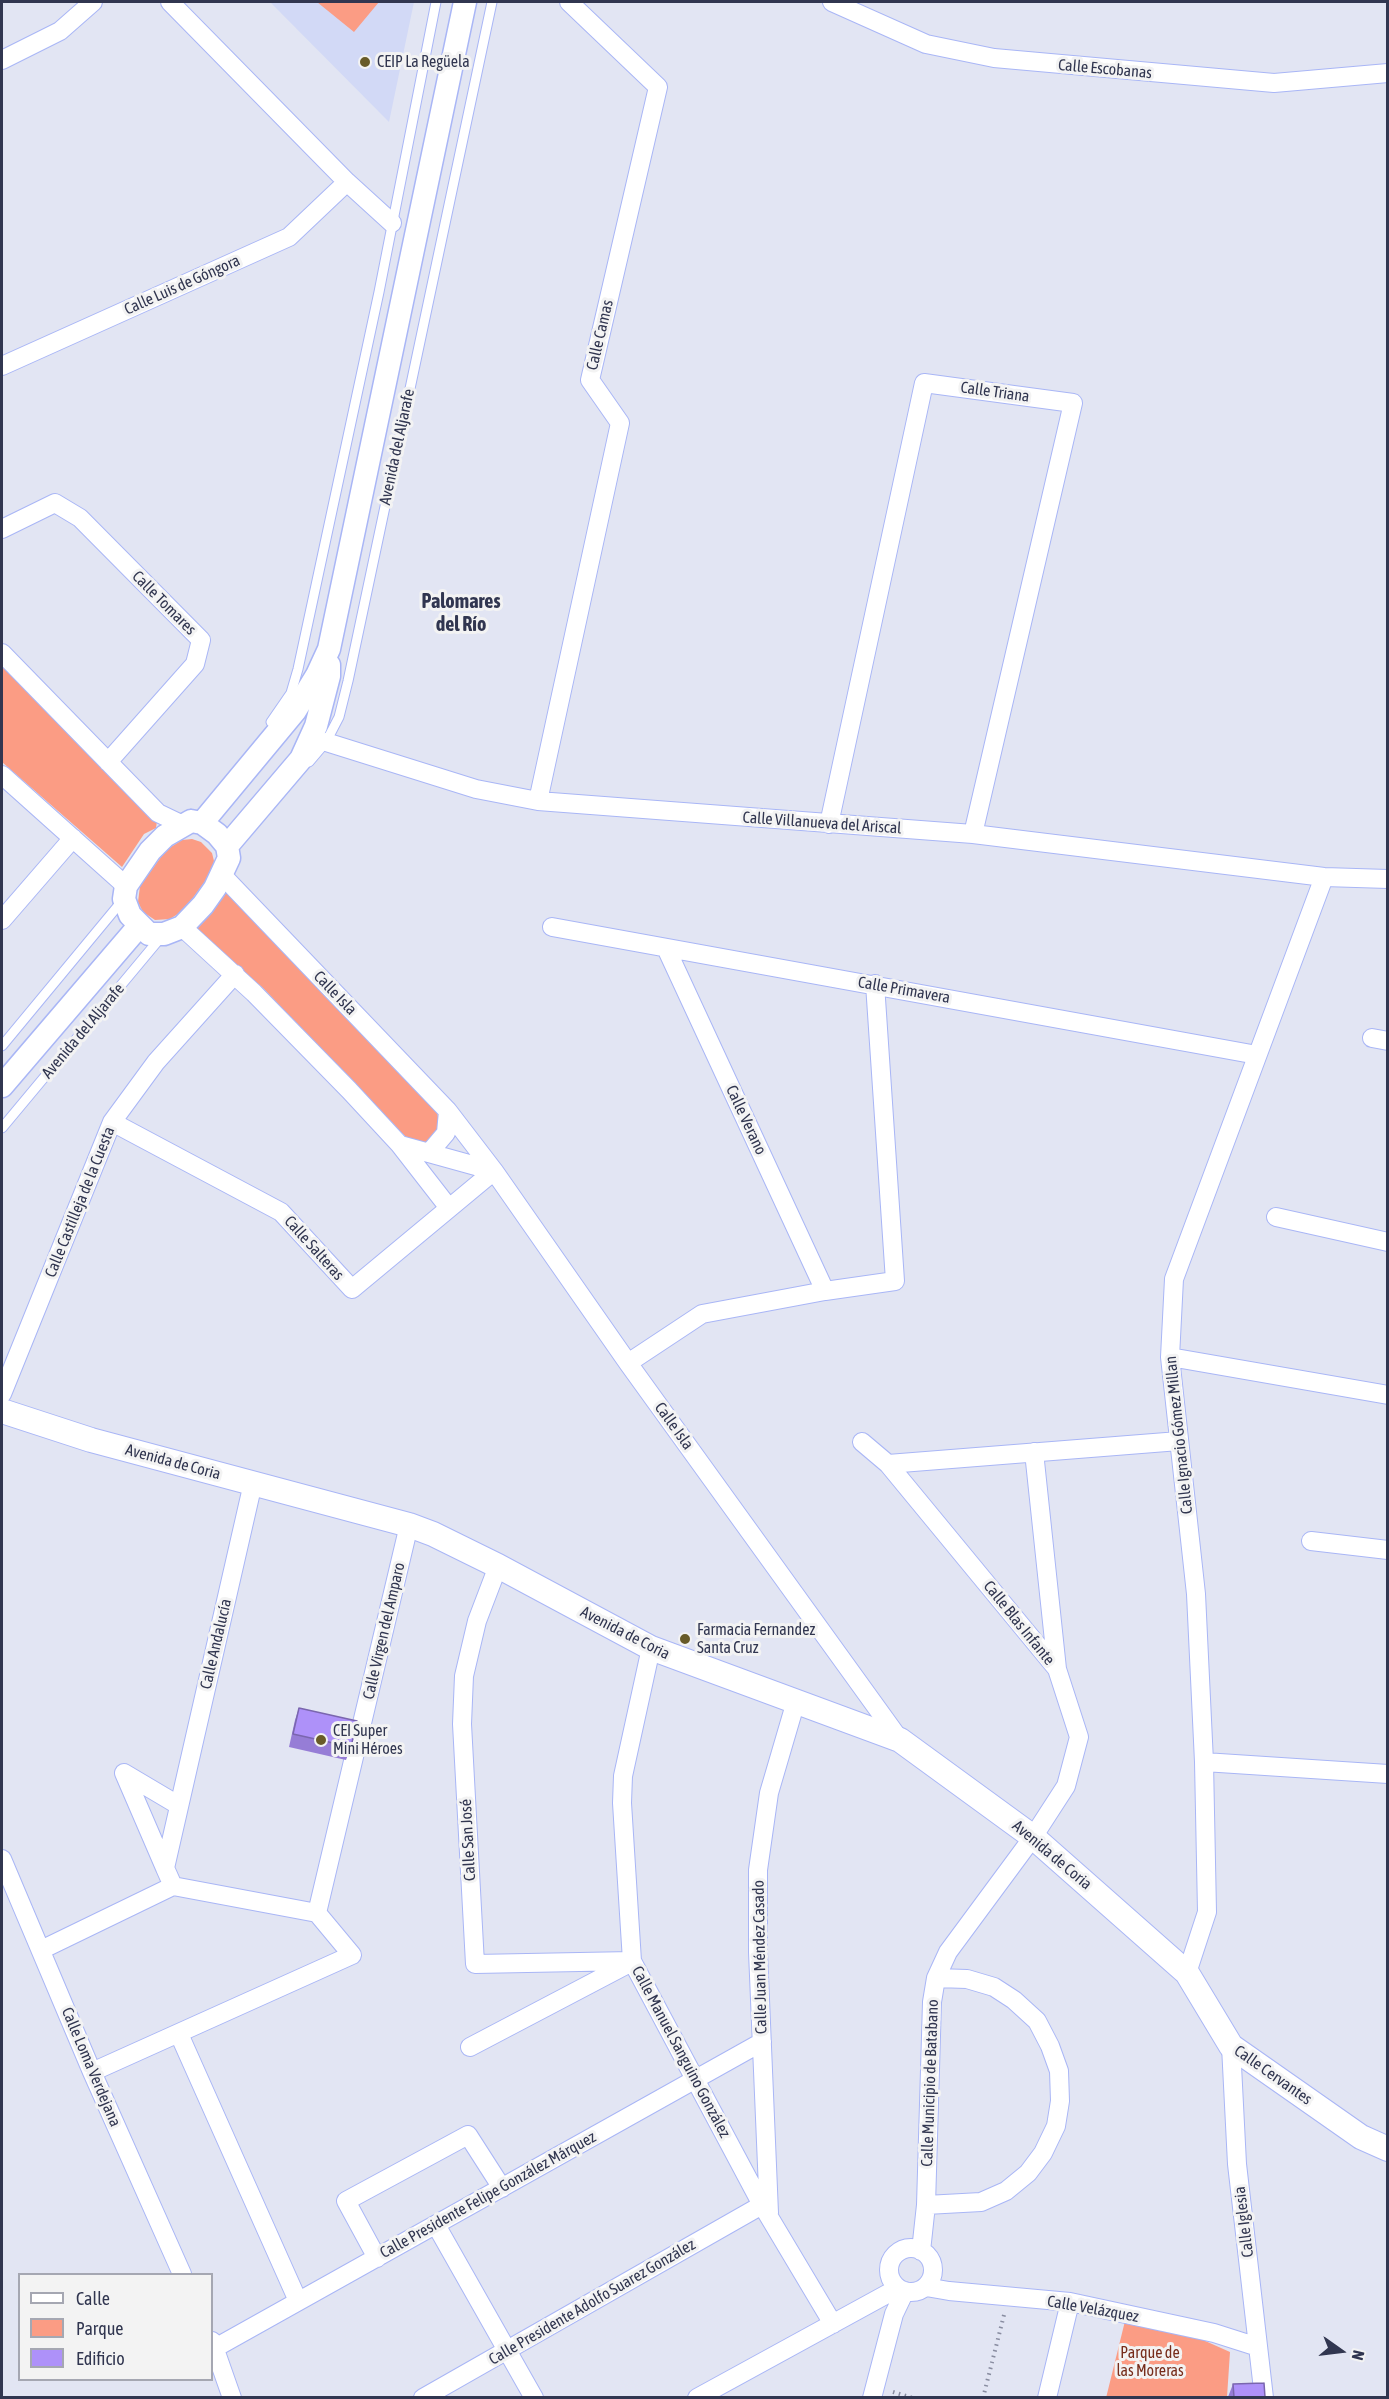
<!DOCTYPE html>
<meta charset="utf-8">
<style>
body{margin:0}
#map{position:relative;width:1389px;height:2399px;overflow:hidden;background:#e2e5f3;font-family:"Asap Condensed",sans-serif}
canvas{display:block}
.frame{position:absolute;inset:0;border:3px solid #313650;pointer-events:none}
.legend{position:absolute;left:18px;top:2273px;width:195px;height:108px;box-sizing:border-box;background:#f3f3f3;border:2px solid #a5a7b2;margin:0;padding:8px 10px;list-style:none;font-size:18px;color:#313650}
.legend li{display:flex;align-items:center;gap:12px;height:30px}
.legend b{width:30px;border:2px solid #a5a7b2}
.north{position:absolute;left:1311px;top:2321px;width:60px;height:60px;-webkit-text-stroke:4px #f3f3f3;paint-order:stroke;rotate:104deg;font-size:16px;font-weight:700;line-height:24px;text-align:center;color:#313650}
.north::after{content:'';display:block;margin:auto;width:21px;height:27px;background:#313650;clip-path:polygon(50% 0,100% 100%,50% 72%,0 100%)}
</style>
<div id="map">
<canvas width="1389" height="2399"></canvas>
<div class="frame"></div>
<ul class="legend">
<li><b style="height:8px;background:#fff"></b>Calle</li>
<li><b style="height:16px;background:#fb9c84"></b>Parque</li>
<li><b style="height:16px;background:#ae91f9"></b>Edificio</li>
</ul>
<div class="north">N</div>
</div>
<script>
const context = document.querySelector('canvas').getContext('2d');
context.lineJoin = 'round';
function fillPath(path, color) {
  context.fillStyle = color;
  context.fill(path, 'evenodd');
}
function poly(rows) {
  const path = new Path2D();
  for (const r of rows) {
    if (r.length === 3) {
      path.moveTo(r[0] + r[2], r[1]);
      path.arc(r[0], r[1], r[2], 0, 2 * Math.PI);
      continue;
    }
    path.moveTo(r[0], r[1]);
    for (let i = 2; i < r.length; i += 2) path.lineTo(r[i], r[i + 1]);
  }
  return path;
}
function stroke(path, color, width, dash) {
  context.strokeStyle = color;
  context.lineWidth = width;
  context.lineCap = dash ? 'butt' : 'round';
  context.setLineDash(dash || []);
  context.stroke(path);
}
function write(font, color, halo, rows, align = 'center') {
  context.font = font + ' "Asap Condensed",sans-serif';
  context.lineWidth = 6;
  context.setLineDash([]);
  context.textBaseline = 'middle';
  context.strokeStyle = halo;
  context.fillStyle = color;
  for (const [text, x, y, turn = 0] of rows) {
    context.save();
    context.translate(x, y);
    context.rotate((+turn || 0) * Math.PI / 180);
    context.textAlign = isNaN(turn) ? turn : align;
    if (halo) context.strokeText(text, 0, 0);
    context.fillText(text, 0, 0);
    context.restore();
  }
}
fillPath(poly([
 [270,2,414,2,389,122]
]), '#d2d9f6');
fillPath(poly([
 [317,2,379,2,354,32],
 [2,664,157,821,156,828,144,834,122,867,2,762],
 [192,839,201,842,212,853,214,861,212,872,184,910,170,919,155,920,143,912,138,902,140,886,166,850,182,840],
 [224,888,437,1111,439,1124,436,1135,431,1141,424,1143,411,1141,404,1135,263,988,198,932,196,927],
 [1125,2321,1203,2340,1230,2352,1227,2397,1106,2398]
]), '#fb9c84');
const service = poly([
 [271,722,291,693,298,669,379,292,436,2],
 [309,762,326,742,339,717,348,681,492,2],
 [2,1046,122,901],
 [2,1128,162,936]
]);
const minor = poly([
 [170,2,347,182,392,223],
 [832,2,926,44,994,58,1274,83,1388,73],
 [2,60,60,31,93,2],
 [2,366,289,237,347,182],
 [2,529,55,503,80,518,201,640,195,664,108,762],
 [2,653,158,813,183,825],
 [326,742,476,789,538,801,973,834,1324,877,1388,879],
 [2,775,126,886],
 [538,801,620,423,590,380,658,87,569,2],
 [829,824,924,383,1073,403,973,834],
 [2,920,73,838],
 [182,927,254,993,349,1090,400,1145,429,1153,446,1133,448,1111,222,875],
 [552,927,1257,1055],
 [666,948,825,1291],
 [1372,1038,1388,1041],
 [448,1111,494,1171,628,1363,900,1740],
 [112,1122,281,1212,352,1289,494,1171],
 [400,1145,449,1208],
 [429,1153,494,1171],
 [1276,1217,1388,1242],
 [1170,1357,1388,1395],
 [628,1363,702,1314,825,1291,895,1281,875,984],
 [2,1394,112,1122,156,1062,235,974],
 [862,1442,888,1464,1179,1441],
 [1034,1452,1057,1669],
 [888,1464,1057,1669,1079,1737,1066,1786,1033,1837,948,1952,936,1978,932,2002,926,2205,921,2251],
 [1311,1541,1388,1550],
 [498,1566,477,1621,464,1676,462,1724,475,1964,632,1961],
 [651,1648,623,1776,622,1803,632,1961,762,2205,833,2324],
 [1204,1762,1388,1774],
 [2,1859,92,2072,182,2274],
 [165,1868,124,1773,178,1805],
 [173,1886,165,1868,253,1483],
 [317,1913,409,1525],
 [41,1950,173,1886,317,1913,352,1955,92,2072],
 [1187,1973,1207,1912,1204,1762,1196,1594,1170,1357,1174,1279,1324,877],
 [179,2034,298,2301],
 [1231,2046,1237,2164,1264,2398],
 [470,2047,628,1964],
 [926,2205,981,2202,1006,2191,1028,2173,1043,2153,1056,2126,1060,2101,1059,2071,1050,2046,1037,2021,1014,2000,994,1987,967,1979,936,1978],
 [769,2213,758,1952,758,1870,769,1793,796,1701],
 [436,2225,534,2398],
 [911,2270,22],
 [377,2258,346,2201,468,2135,502,2188],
 [926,2287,949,2291,1070,2302,1214,2333,1258,2347],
 [212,2341,232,2398],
 [215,2348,762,2042],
 [423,2398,762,2205],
 [697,2398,898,2288],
 [872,2398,894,2314,905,2291],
 [1047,2398,1070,2302]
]);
const tertiary = poly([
 [191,821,202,823,217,834,227,846,229,858,215,888,203,905,182,927,164,934,149,934,130,915,124,899,126,886,150,851,165,836,191,821],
 [202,823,295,711,317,675,329,649,465,2],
 [227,846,301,759,316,726,329,676,329,665],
 [2,1086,139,926]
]);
const secondary = poly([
 [2,1411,91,1440,409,1525,433,1534,498,1566,651,1648,900,1740,1033,1837,1187,1973,1231,2046,1361,2137,1388,2149]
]);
stroke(service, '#a9b6f6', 11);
stroke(minor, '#a9b6f6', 20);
stroke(tertiary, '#a9b6f6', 25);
stroke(secondary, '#a9b6f6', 26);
stroke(poly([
 [893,2392,913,2398],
 [983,2398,1004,2315]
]), '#888ca0', 4, [1.5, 4.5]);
stroke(service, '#fff', 9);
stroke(minor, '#fff', 18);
stroke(tertiary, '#fff', 22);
stroke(secondary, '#fff', 24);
fillPath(poly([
 [299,1708,351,1747,346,1760,289,1747,295,1720],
 [1233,2384,1265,2397,1228,2397]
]), '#967dd6');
const building = poly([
 [299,1708,357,1721,351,1747,293,1734,299,1708],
 [1264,2383,1265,2397,1234,2397,1233,2384,1264,2383]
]);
fillPath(building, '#ae91f9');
stroke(building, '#7a66ae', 1.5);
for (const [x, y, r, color] of [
 [365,62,6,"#685b28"],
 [685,1639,6,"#685b28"],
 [321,1740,6,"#685b28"]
]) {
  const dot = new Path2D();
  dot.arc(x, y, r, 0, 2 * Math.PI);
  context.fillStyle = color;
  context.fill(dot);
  stroke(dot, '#f3f3f3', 2);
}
write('16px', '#313650', '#f3f3f3', [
 ["CEIP La Regüela",377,62],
 ["Farmacia Fernandez",697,1630],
 ["Santa Cruz",697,1648],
 ["CEI Super",333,1731],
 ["Mini Héroes",333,1749]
], 'left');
write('16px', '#313650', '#f3f3f3', [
 ["Calle Escobanas",1105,69,5],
 ["Calle Luis de Góngora",182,285,-24],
 ["Calle Camas",600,335,-77],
 ["Calle Triana",995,392,8],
 ["Avenida del Aljarafe",397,447,-78],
 ["Calle Tomares",164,603,45],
 ["Calle Villanueva del Ariscal",822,823,4],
 ["Calle Primavera",904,990,10],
 ["Calle Isla",335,993,46],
 ["Avenida del Aljarafe",83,1031,-50],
 ["Calle Verano",746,1120,65],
 ["Calle Castilleja de la Cuesta",80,1202,-68],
 ["Calle Salteras",314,1248,48],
 ["Calle Isla",674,1426,54],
 ["Calle Ignacio Gómez Millan",1179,1435,-96],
 ["Avenida de Coria",173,1462,15],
 ["Calle Blas Infante",1019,1623,51],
 ["Calle Virgen del Amparo",384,1631,-77],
 ["Avenida de Coria",625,1633,27],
 ["Calle Andalucía",216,1644,-77],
 ["Calle San José",468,1840,-93],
 ["Avenida de Coria",1052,1855,40],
 ["Calle Juan Méndez Casado",760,1957,-91],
 ["Calle Manuel Sanguino González",681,2052,62],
 ["Calle Loma Verdejana",91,2067,67],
 ["Calle Cervantes",1273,2075,35],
 ["Calle Municipio de Batabano",930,2083,-88],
 ["Calle Presidente Felipe González Márquez",488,2195,-29],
 ["Calle Iglesia",1244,2222,-97],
 ["Calle Presidente Adolfo Suarez González",592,2302,-30],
 ["Calle Velázquez",1093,2309,10]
]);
write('16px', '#772d1b', '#f3f3f3', [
 ["Parque de",1150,2353],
 ["las Moreras",1150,2371]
]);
write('bold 20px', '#313650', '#f3f3f3', [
 ["Palomares",461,602],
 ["del Río",461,625]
]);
</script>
